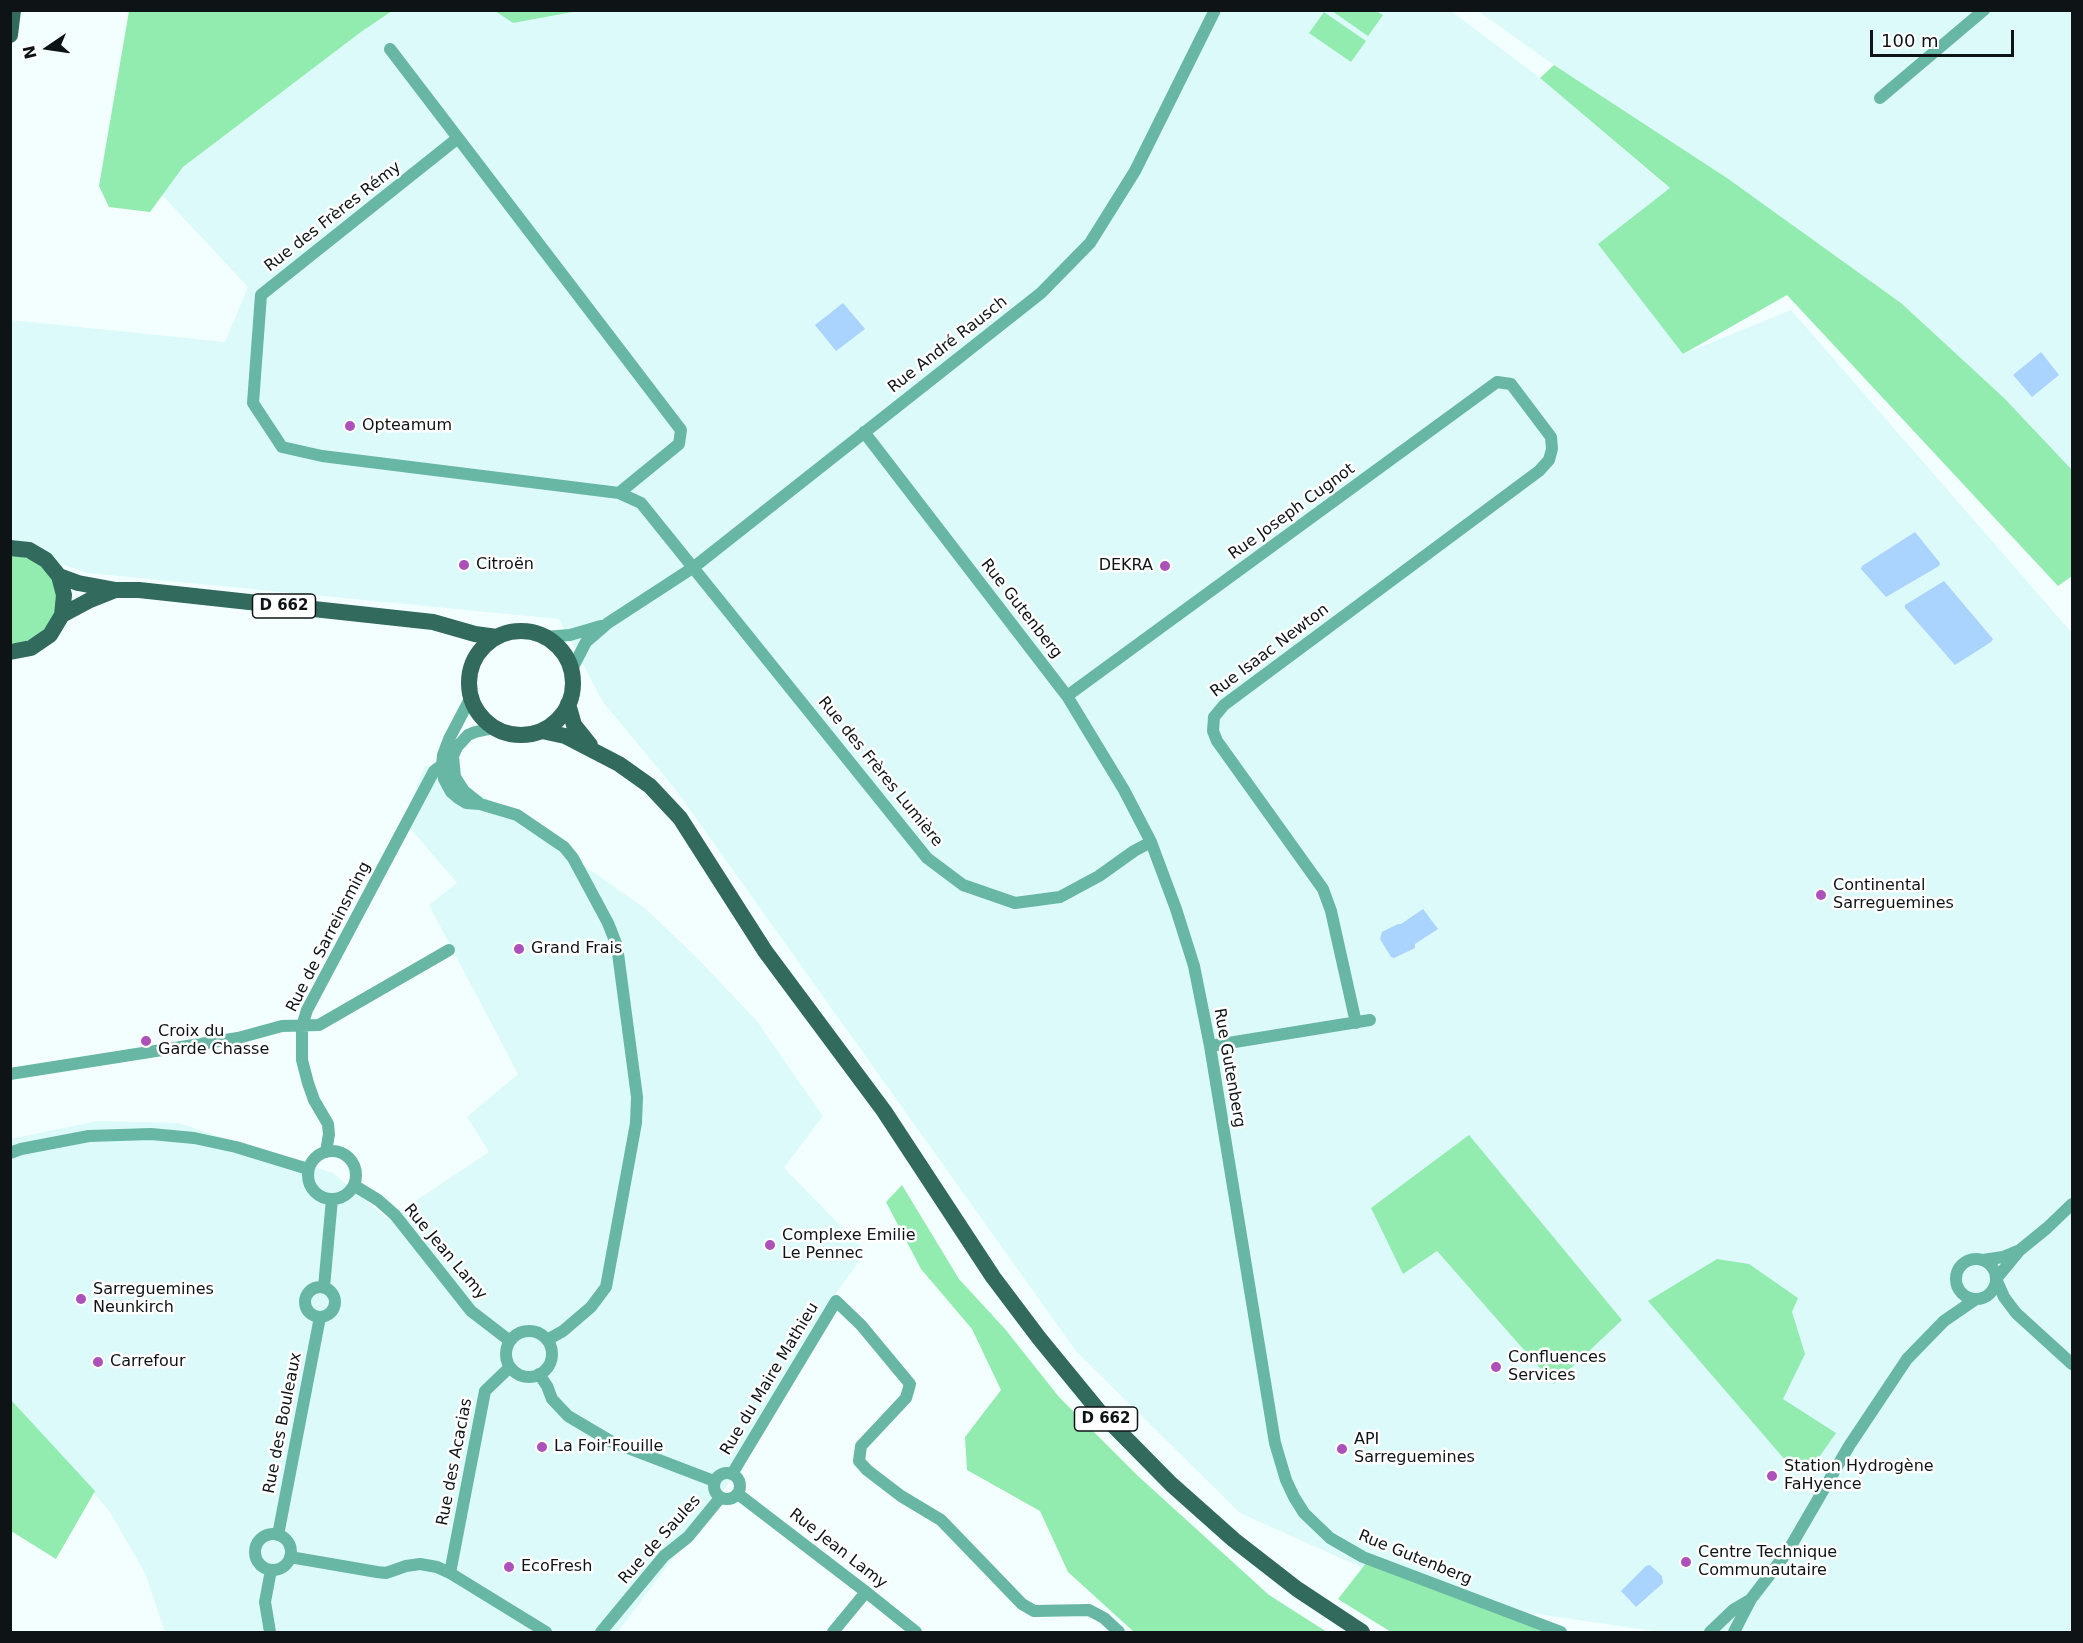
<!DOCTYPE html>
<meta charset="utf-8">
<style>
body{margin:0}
#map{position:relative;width:2083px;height:1643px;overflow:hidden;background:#f3feff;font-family:"DejaVu Sans",sans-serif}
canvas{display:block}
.frame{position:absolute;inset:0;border:12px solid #0e1415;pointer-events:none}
.north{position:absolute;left:18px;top:18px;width:60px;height:60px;-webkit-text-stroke:4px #fff;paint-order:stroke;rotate:257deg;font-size:16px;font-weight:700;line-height:24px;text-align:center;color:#0e1415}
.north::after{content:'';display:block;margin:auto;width:21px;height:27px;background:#0e1415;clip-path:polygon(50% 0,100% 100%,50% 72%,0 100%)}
.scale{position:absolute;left:1870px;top:30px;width:144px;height:27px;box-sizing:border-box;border:3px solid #0e1415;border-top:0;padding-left:8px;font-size:18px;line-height:21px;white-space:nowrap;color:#0e1415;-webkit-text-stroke:4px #fff;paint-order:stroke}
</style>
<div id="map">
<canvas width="2083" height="1643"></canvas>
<div class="frame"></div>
<div class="north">N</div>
<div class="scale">100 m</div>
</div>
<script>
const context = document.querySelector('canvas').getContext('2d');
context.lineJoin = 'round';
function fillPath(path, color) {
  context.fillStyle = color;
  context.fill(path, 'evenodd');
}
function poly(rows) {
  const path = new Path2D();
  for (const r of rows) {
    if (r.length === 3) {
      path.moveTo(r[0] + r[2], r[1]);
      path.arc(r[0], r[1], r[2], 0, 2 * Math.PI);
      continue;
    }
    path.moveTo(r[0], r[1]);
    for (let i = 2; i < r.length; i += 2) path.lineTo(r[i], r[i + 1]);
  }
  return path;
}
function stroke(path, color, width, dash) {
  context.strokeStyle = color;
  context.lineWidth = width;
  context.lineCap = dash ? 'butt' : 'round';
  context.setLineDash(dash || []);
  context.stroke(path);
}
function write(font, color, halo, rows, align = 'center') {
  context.font = font + ' "DejaVu Sans",sans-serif';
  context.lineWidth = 5;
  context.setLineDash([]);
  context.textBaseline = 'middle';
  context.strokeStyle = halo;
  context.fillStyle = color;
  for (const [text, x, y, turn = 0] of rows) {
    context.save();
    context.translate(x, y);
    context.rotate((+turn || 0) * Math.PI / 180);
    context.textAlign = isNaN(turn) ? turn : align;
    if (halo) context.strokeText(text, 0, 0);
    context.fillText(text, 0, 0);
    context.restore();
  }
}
fillPath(poly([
 [578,10,1451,11,1540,78,1670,189,1683,354,1791,310,2072,633,2072,1632,1660,1632,1430,1598,1240,1513,1076,1351,675,789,603,702,559,619,88,573,11,547,11,320,225,342,248,287,162,195,183,167,361,32,392,11,495,11,513,23],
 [1478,11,2072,11,2072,504,1901,303,1727,178,1554,65],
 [425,765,517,815,573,858,646,909,696,957,756,1020,823,1116,784,1168,866,1252,833,1297,729,1483,618,1632,165,1632,146,1575,110,1512,11,1400,10,1139,98,1121,178,1123,333,1173,388,1219,489,1152,467,1117,518,1074,429,905,457,883,404,821]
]), '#ddfafb');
fillPath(poly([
 [129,11,129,10,392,11,361,32,183,167,150,212,109,207,99,186],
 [495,11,578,10,578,11,513,23],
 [1332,11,1376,11,1383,15,1368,36],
 [1324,12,1366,41,1351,62,1309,33],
 [1554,65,1727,178,1901,303,2004,398,2072,470,2072,576,2058,586,1787,295,1683,354,1598,244,1670,188,1540,78],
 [11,554,37,561,50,574,56,591,56,610,48,626,34,638,18,644,11,643],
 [1469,1135,1622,1320,1554,1384,1437,1251,1403,1274,1371,1208],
 [902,1185,959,1279,1005,1329,1059,1397,1138,1476,1269,1595,1327,1632,1134,1632,1068,1572,1040,1511,967,1470,965,1437,1001,1390,972,1329,921,1269,886,1202],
 [1717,1259,1749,1264,1798,1298,1792,1312,1805,1354,1783,1399,1836,1433,1815,1463,1792,1468,1648,1301],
 [11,1400,95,1491,56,1559,11,1531],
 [1367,1562,1552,1632,1391,1632,1338,1599]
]), '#93ecaf');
fillPath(poly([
 [843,303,865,329,836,351,815,325],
 [2041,352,2059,375,2032,397,2013,375],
 [1915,532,1940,563,1939,566,1886,597,1861,569,1862,566],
 [1944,581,1993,639,1991,642,1955,665,1905,608,1905,605],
 [1423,909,1438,929,1415,944,1415,948,1394,958,1391,957,1380,939,1382,932,1398,924,1401,924],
 [1650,1565,1662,1576,1663,1583,1636,1607,1621,1591,1646,1566]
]), '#aad3fd');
stroke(poly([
 [390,49,458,138],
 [1880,98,1984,10],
 [864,432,1067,696,1124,790,1151,842,1176,909,1194,966,1210,1046,1275,1443,1286,1480,1294,1497,1304,1513,1330,1538,1363,1557,1561,1632],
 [619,493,679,444,681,430,458,138,261,295,253,403,282,447,322,456,619,493,641,503,927,858,963,885,1015,903,1060,897,1099,876,1134,851,1151,842],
 [545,637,570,635,601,626],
 [571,671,586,642,608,623,694,567,1041,293,1090,243,1135,171,1215,10],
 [1067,696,1497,382,1511,384,1551,437,1552,449,1549,460,1539,471,1224,705,1214,717,1213,731,1217,741,1323,889,1331,911,1356,1023],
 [471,697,449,739,443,755,442,765,444,779,451,792,458,798,466,803,480,804,517,815,564,847,573,858,608,923,617,946,637,1097,636,1123,606,1287,591,1307,563,1331,547,1340],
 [479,803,464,791,455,777,453,756,457,747,468,735,475,732,494,728],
 [1210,1046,1370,1020],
 [10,1074,238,1038,282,1026,319,1025,449,950],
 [332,1175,24],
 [326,1152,329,1134,328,1124,314,1100,308,1083,302,1060,302,1026,307,1010,434,771,442,765],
 [10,1153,21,1149,89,1136,151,1134,194,1138,236,1147,308,1169],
 [355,1186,378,1200,395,1215,471,1311,510,1341],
 [2020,1250,2047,1228,2072,1204],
 [1976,1279,20],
 [1983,1260,2003,1257,2020,1250,1996,1279,2004,1297,2016,1313,2072,1364],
 [320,1302,15],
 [324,1287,332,1199],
 [529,1354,23],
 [539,1374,547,1386,552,1399,568,1416,612,1442,714,1481],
 [727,1486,13],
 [732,1474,836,1301,861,1325,910,1384,906,1398,861,1446,859,1461,867,1470,901,1496,941,1520,1022,1604,1034,1611,1089,1610,1104,1618,1119,1632],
 [738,1494,866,1592,916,1632],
 [273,1552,18],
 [278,1535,320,1317],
 [290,1557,377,1572,386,1573,406,1566,420,1564,437,1567,450,1573,546,1632],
 [450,1573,485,1391,510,1367],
 [270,1632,265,1602,271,1570],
 [601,1632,664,1556,688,1537,720,1498],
 [833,1632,866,1592],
 [1710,1632,1733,1610,1750,1600],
 [1734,1632,1751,1599,1788,1551,1849,1446,1907,1359,1944,1321,1976,1299]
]), '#68b6a4', 12);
stroke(poly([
 [10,35,13,10],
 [10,548,29,550,46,560,59,576,64,595,62,615,50,635,31,648,10,652],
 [59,576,78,583,116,590,139,590,433,622,475,634,497,637],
 [62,615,90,600,115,590],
 [521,683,52],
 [568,704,574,725,590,745],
 [542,731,565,736,619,764,650,786,680,818,765,951,884,1111,993,1277,1039,1338,1098,1410,1171,1484,1234,1540,1297,1589,1362,1632]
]), '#336a5e', 16);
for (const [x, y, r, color] of [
 [350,426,6,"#ac50ba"],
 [464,565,6,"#ac50ba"],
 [1165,566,6,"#ac50ba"],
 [1821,895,6,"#ac50ba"],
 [519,949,6,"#ac50ba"],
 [146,1041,6,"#ac50ba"],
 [770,1245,6,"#ac50ba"],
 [81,1299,6,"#ac50ba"],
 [98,1362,6,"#ac50ba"],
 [1496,1367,6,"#ac50ba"],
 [542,1447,6,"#ac50ba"],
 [1342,1449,6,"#ac50ba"],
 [1772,1476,6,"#ac50ba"],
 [1686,1562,6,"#ac50ba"],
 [509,1567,6,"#ac50ba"]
]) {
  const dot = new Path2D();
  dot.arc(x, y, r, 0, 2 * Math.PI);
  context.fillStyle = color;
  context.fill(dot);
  stroke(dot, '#fff', 2);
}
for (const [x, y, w] of [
 [284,606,63],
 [1106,1419,63]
]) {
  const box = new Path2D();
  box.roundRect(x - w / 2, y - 12, w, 24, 4.5);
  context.fillStyle = '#fff';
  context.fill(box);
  stroke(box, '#0e1415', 1.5);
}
write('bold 15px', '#0e1415', null, [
 ["D 662",284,606],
 ["D 662",1106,1419]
]);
write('16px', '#0e1415', '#fff', [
 ["Rue des Frères Rémy",333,217,-38],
 ["Rue André Rausch",948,345,-38],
 ["Rue Joseph Cugnot",1292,512,-36],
 ["Rue Gutenberg",1021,609,52],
 ["Rue Isaac Newton",1270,651,-37],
 ["Rue des Frères Lumière",880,772,51],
 ["Rue de Sarreinsming",329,937,-63],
 ["Rue Gutenberg",1229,1068,80],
 ["Rue Jean Lamy",445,1252,50],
 ["Rue du Maire Mathieu",770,1379,-59],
 ["Rue des Bouleaux",283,1423,-79],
 ["Rue des Acacias",455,1462,-79],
 ["Rue de Saules",660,1540,-48],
 ["Rue Jean Lamy",838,1549,38],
 ["Rue Gutenberg",1415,1558,22]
]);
write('16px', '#0e1415', '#fff', [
 ["Opteamum",362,426],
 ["Citroën",476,565],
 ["DEKRA",1153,566,"right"],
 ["Continental",1833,886],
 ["Sarreguemines",1833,904],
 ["Grand Frais",531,949],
 ["Croix du",158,1032],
 ["Garde Chasse",158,1050],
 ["Complexe Emilie",782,1236],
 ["Le Pennec",782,1254],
 ["Sarreguemines",93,1290],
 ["Neunkirch",93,1308],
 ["Confluences",1508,1358],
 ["Services",1508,1376],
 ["Carrefour",110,1362],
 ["API",1354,1440],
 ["Sarreguemines",1354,1458],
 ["La Foir'Fouille",554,1447],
 ["Station Hydrogène",1784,1467],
 ["FaHyence",1784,1485],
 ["Centre Technique",1698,1553],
 ["Communautaire",1698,1571],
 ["EcoFresh",521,1567]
], 'left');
</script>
